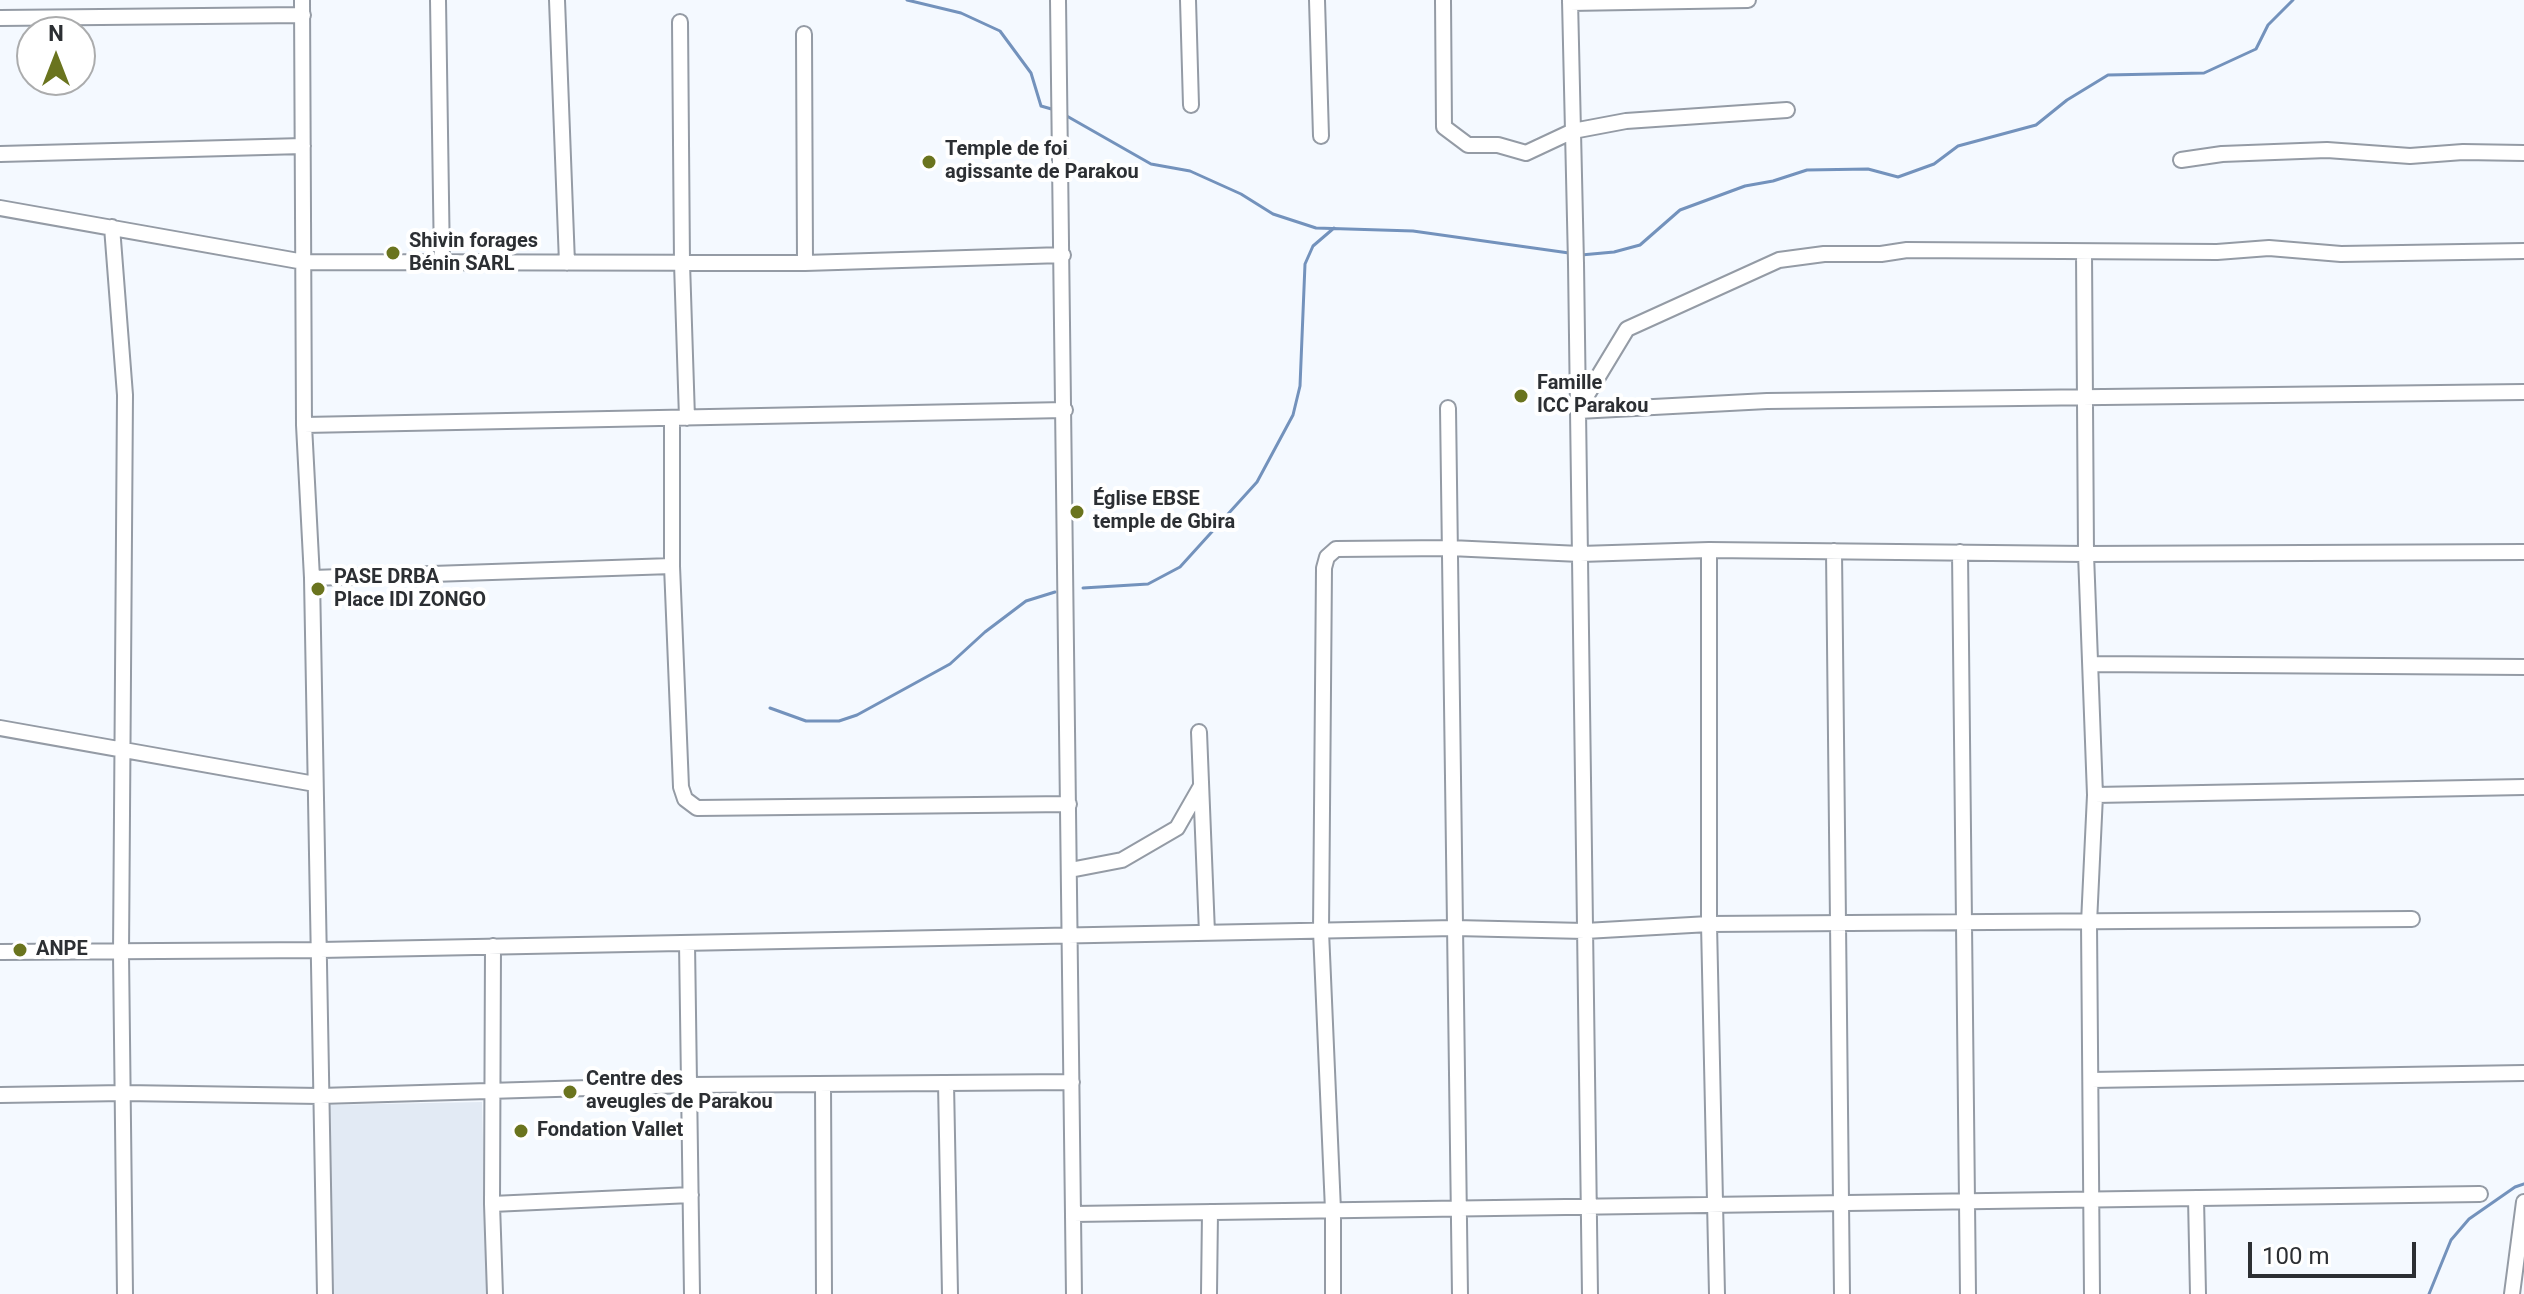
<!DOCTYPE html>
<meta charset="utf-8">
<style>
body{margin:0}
#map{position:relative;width:2524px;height:1294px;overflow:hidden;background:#f4f9ff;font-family:Roboto,sans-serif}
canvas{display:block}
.north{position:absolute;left:16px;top:16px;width:80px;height:80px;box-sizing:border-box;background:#fff;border:2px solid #abacad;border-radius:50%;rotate:0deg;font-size:22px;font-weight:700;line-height:32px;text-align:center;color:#2c2f33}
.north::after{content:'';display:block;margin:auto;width:28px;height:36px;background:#6a741e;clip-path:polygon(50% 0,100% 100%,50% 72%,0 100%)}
.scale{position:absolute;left:2248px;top:1242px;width:168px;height:36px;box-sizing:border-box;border:4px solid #2c2f33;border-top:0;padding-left:10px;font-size:24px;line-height:28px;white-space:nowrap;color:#2c2f33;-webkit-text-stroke:6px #fff;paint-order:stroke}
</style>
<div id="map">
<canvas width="2524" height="1294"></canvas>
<div class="north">N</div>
<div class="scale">100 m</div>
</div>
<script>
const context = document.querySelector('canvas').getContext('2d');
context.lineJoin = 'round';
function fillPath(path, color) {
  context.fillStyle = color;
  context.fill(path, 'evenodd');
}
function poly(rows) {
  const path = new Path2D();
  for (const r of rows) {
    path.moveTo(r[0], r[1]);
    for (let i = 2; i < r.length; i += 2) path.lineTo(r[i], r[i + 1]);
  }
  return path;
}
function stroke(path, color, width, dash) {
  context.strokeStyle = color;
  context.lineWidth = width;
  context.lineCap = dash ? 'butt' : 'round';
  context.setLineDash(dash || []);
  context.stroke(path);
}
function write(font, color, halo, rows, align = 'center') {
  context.font = font + ' Roboto,sans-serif';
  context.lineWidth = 8;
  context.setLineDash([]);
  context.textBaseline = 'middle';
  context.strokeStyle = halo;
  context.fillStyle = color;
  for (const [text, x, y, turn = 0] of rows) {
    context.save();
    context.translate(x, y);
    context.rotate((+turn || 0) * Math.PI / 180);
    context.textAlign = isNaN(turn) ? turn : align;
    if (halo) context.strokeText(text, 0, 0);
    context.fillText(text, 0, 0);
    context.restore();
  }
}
fillPath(poly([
 [482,1102,487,1294,332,1294,323,1105]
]), '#e2eaf4');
stroke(poly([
 [907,0,961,13,1000,31,1031,73,1041,106,1055,110],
 [1065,115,1151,164,1190,171,1241,194,1273,214,1316,228,1413,231,1569,253],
 [1581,255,1614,252,1640,245,1680,210,1745,186,1773,181,1807,170,1868,169,1898,177,1934,164,1958,146,2036,125,2067,100,2108,75,2204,73,2256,49,2268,25,2293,0],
 [1083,588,1148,584,1180,567,1257,482,1293,415,1300,386,1305,264,1313,246,1334,228],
 [770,708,806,721,839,721,857,715,950,664,985,632,1026,601,1055,592],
 [2429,1294,2451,1240,2469,1219,2515,1187,2524,1184]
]), '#7392bc', 3);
const minor = poly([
 [302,0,304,425,312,578,325,1294],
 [438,0,442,263],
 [557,0,567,263],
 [1058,0,1074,1294],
 [1188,0,1191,105],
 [1317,0,1321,136],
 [1443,0,1444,127,1468,145,1498,145,1526,153,1573,131,1626,121,1787,110],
 [1570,0,1576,263,1590,1294],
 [1570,3,1748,0],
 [0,18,303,15],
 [680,22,682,263,687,418],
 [804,34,805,263],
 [0,154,303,146],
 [2181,160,2222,154,2327,150,2410,156,2463,152,2524,153],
 [0,208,304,262,805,263,1063,255],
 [112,227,125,395,121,953,125,1294],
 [2084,252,2086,554,2095,795,2089,923,2092,1294],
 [1448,408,1460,1294],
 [1578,410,1627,329,1779,260,1824,254,1881,254,1907,250,2217,252,2269,248,2341,254,2524,251],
 [1578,411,1767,401,2524,392],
 [672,418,672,566,681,787,685,799,697,808,1069,804],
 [304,425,1065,410],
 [1709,550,1709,924,1717,1294],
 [1834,551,1842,1294],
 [1960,552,1968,1294],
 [312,578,672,566],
 [2092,664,2524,667],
 [0,728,315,784],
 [1199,732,1207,933],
 [2095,795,2524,787],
 [1070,870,1122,860,1177,828,1201,786],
 [687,943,692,1294],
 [493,946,492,1204,495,1294],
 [0,952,320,950,1455,928,1585,931,1709,924,2412,919],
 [2091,1080,2524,1073],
 [946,1083,950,1294],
 [823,1084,824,1294],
 [0,1095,124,1093,320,1096,690,1085,1072,1082],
 [2196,1198,2198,1294],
 [492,1204,691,1195],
 [1073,1214,2480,1194],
 [1209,1294,1210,1212],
 [1333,1294,1333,1210,1321,931,1324,568,1327,557,1336,549,1450,548,1580,554,1709,550,2086,554,2524,552],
 [2512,1294,2524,1202]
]);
stroke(minor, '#949ba5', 18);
stroke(minor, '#fff', 14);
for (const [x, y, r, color] of [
 [929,162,8,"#6a741e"],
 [393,253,8,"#6a741e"],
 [1521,396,8,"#6a741e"],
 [1077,512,8,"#6a741e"],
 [318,589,8,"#6a741e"],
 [20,950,8,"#6a741e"],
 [570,1092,8,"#6a741e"],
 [521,1131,8,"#6a741e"]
]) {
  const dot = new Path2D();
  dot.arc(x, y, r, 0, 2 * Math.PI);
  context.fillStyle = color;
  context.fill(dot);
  stroke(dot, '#fff', 3);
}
write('bold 20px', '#2c2f33', '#fff', [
 ["Temple de foi",945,150],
 ["agissante de Parakou",945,173],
 ["Shivin forages",409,242],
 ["Bénin SARL",409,265],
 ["Famille",1537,384],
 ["ICC Parakou",1537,407],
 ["Église EBSE",1093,500],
 ["temple de Gbira",1093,523],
 ["PASE DRBA",334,578],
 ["Place IDI ZONGO",334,601],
 ["ANPE",36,950],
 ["Centre des",586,1080],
 ["aveugles de Parakou",586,1103],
 ["Fondation Vallet",537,1131]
], 'left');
</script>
